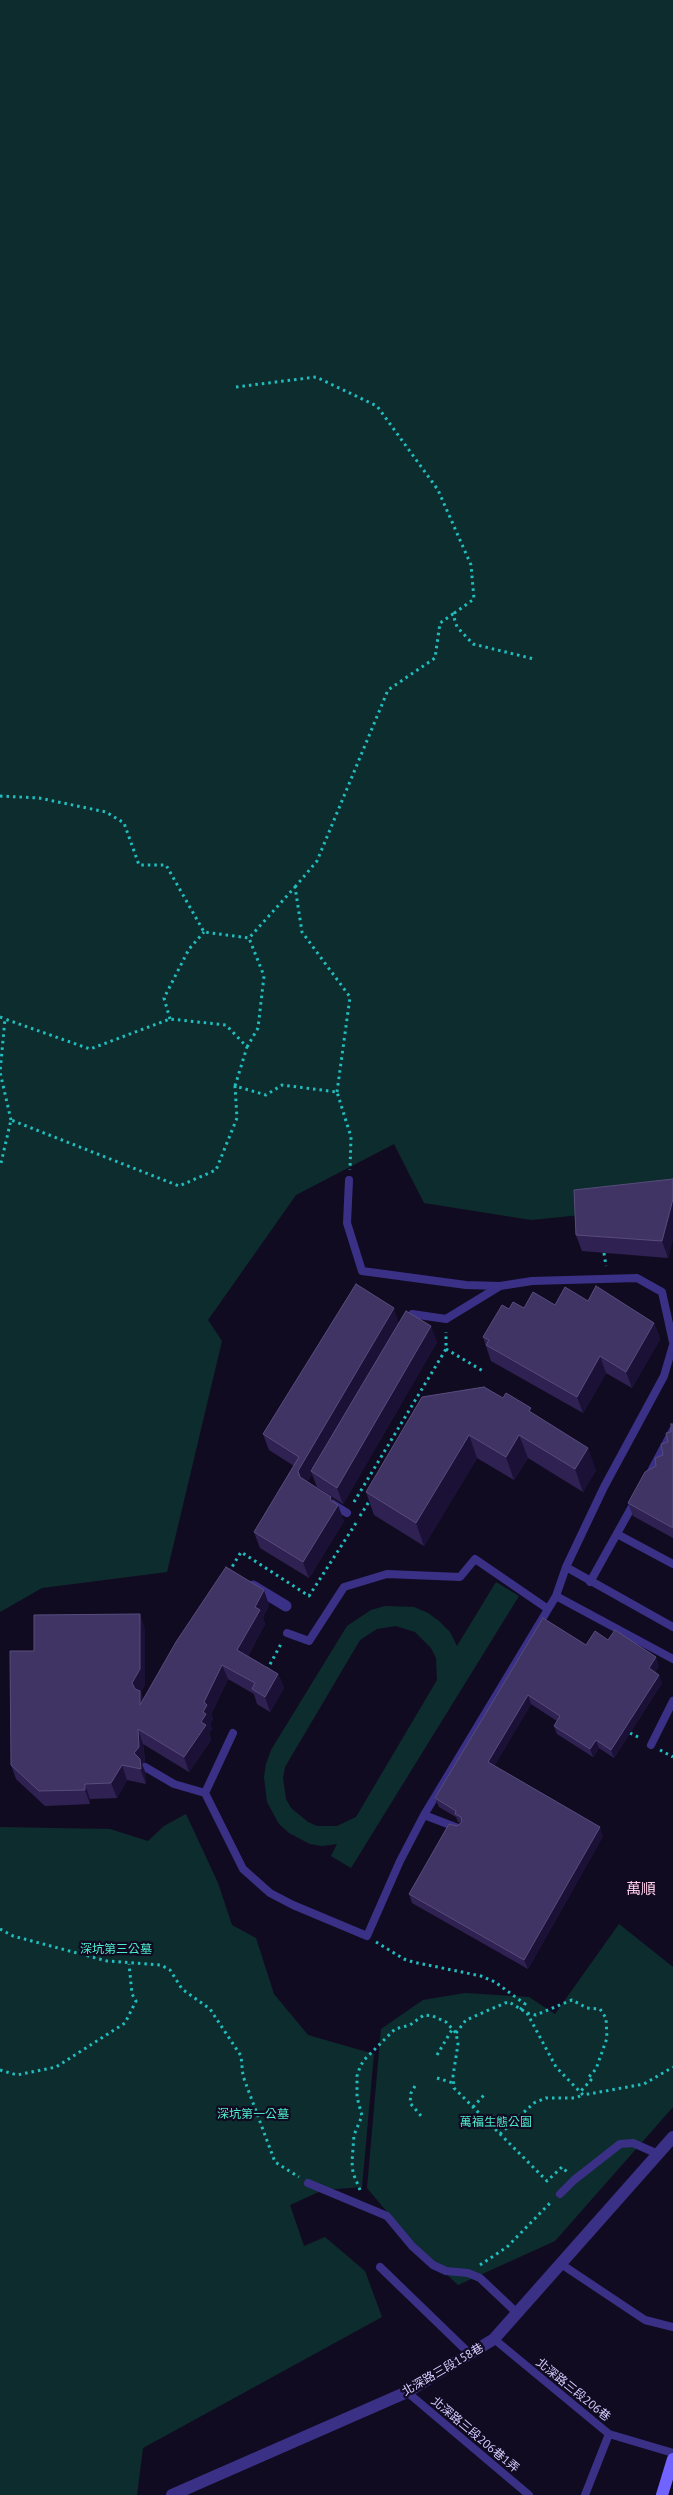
<!DOCTYPE html>
<meta charset="utf-8">
<style>
body{margin:0}
canvas{display:block;background:#110b22}
</style>
<canvas width="673" height="2495"></canvas>
<script>
const context = document.querySelector('canvas').getContext('2d');
context.lineJoin = 'round';
function fillPath(path, color) {
  context.fillStyle = color;
  context.fill(path, 'evenodd');
}
function poly(rows) {
  const path = new Path2D();
  for (const r of rows) {
    path.moveTo(r[0], r[1]);
    for (let i = 2; i < r.length; i += 2) path.lineTo(r[i], r[i + 1]);
  }
  return path;
}
function stroke(path, color, width, dash) {
  context.strokeStyle = color;
  context.lineWidth = width;
  context.lineCap = dash ? 'butt' : 'round';
  context.setLineDash(dash || []);
  context.stroke(path);
}
function write(font, color, halo, rows, align = 'center') {
  context.font = font + ' "PT Sans","Noto Sans TC",sans-serif';
  context.lineWidth = 4.5;
  context.setLineDash([]);
  context.textBaseline = 'middle';
  context.strokeStyle = halo;
  context.fillStyle = color;
  for (const [text, x, y, turn = 0] of rows) {
    context.save();
    context.translate(x, y);
    context.rotate((+turn || 0) * Math.PI / 180);
    context.textAlign = isNaN(turn) ? turn : align;
    if (halo) context.strokeText(text, 0, 0);
    context.fillText(text, 0, 0);
    context.restore();
  }
}
fillPath(poly([
 [0,0,673,0,673,1219,660,1207,531,1220,424,1203,394,1144,296,1195,208,1320,222,1341,167,1572,42,1588,0,1612],
 [496,1582,519,1596,351,1868,331,1856,337,1844,322,1846,310,1844,289,1833,279,1824,267,1802,264,1777,266,1764,271,1750,347,1626,371,1610,385,1606,414,1607,428,1613,439,1621,450,1632,457,1646],
 [396,1626,415,1632,431,1648,436,1658,437,1680,356,1817,337,1826,317,1826,308,1822,291,1808,286,1799,283,1778,285,1767,360,1640,377,1629],
 [186,1814,218,1883,232,1925,256,1938,274,1994,308,2035,374,2054,362,2187,323,2190,290,2205,304,2246,325,2237,365,2271,382,2317,143,2448,137,2495,0,2495,0,1827,110,1829,148,1841,164,1826],
 [619,1924,673,1967,673,2107,555,2241,458,2285,414,2244,367,2188,381,2029,423,2000,465,1993,529,1997,555,2014]
]), '#0d2c2d');
stroke(poly([
 [236,387,316,377,377,406,438,490,471,565,474,599,453,614],
 [0,796,39,798,106,812,124,823,139,865,166,865,204,932,249,938,295,887,302,932,350,997,337,1092],
 [295,887,317,861,388,690,435,658,440,623,453,614,457,627,473,644,534,659],
 [0,1017,5,1019],
 [170,1019,164,998,189,949,204,932],
 [247,1047,258,1028,264,976,249,938],
 [11,1120,0,1072,5,1019,90,1049,170,1019,226,1025,247,1047,235,1086],
 [1,1163,11,1120,179,1186,216,1170,237,1118,235,1086,266,1095,282,1085,337,1092,351,1137,350,1170],
 [604,1253,606,1266],
 [446,1349,483,1371],
 [354,1502,446,1349,446,1332],
 [360,1516,370,1500],
 [229,1572,241,1552,309,1596,356,1523],
 [267,1670,282,1642],
 [630,1733,640,1738],
 [660,1750,673,1757],
 [0,1929,13,1936,107,1961,161,1965,170,1970,182,1989,210,2009,241,2056,243,2076,275,2162,299,2177],
 [376,1942,404,1959,413,1962,481,1976,495,1982,525,2004,520,2010],
 [527,2013,556,2067,583,2095,644,2084,673,2067],
 [456,2033,466,2020,505,2003,509,2002,527,2013,536,2015,572,2000,587,2008,600,2009,606,2018,607,2038,596,2069,588,2078,591,2080,580,2092],
 [437,2055,453,2028],
 [0,2070,17,2075,56,2067,125,2023,136,2001,132,1994,129,1964],
 [437,2078,453,2083],
 [415,2086,411,2093,410,2103,422,2117],
 [473,2107,484,2095],
 [500,2134,534,2103,546,2098,575,2098,583,2095],
 [360,2190,353,2173,352,2162,354,2135,362,2116,357,2097,357,2076,360,2067,364,2060,395,2029,410,2025,424,2015,433,2016,446,2022,456,2033,458,2044,453,2076,454,2088,547,2181,562,2167,567,2172],
 [480,2265,507,2247,552,2201]
]), '#21bebf', 3, [2.5, 4]);
stroke(poly([
 [349,1180,347,1223,362,1271,466,1285,500,1286],
 [406,1323,412,1314,446,1319,500,1286,532,1281,637,1278,662,1292,673,1342],
 [673,1345,664,1376,604,1487,566,1567,673,1627],
 [649,1475,673,1430],
 [331,1503,347,1513],
 [617,1534,673,1564],
 [590,1582,634,1503],
 [556,1596,673,1659],
 [287,1633,309,1641,344,1587,387,1574,460,1577,475,1559,548,1609],
 [651,1745,673,1701],
 [145,1767,174,1784,205,1793,243,1869,270,1893,293,1905,367,1936,400,1861,424,1815,556,1596,566,1567],
 [205,1793,233,1733],
 [424,1815,458,1828],
 [308,2183,387,2216,412,2246,433,2265,446,2271,468,2273,480,2278,517,2313],
 [560,2194,574,2180,620,2144,633,2143,658,2154],
 [561,2264,645,2320,673,2327],
 [380,2267,471,2355],
 [494,2339,609,2434,673,2453],
 [407,2392,529,2495],
 [585,2495,609,2434]
]), '#3a3187', 8);
stroke(poly([
 [253,1586,286,1606]
]), '#3a3187', 11);
stroke(poly([
 [172,2495,407,2392,494,2339,673,2137]
]), '#3a3187', 12);
stroke(poly([
 [662,2495,673,2459]
]), '#7163ff', 12);
fillPath(poly([
 [673,1179,673,1238,668,1258,582,1251,576,1235],
 [588,1301,654,1323,660,1339,632,1388,606,1373,583,1413,491,1361,483,1337,509,1309],
 [399,1323,437,1342,343,1504,317,1487,312,1474,307,1482,331,1497,333,1502,344,1521,309,1578,260,1548,254,1532,294,1466,269,1450,263,1434],
 [503,1398,533,1414,596,1470,583,1492,528,1458,514,1480,477,1458,424,1546,374,1515,366,1492],
 [673,1424,673,1538,633,1516,628,1503,656,1466,663,1455,671,1432],
 [269,1605,263,1617,265,1624,248,1656,278,1674,284,1688,270,1712,257,1704,254,1694,228,1679,211,1714,213,1719,210,1724,212,1729,209,1733,211,1740,189,1772,143,1744,145,1761,142,1764,146,1774,146,1784,127,1780,117,1798,90,1799,90,1804,45,1806,16,1779,11,1765,34,1651,145,1629,145,1684,141,1692,143,1699],
 [543,1618,586,1645,608,1640,659,1666,655,1672,662,1683,614,1758,599,1748,593,1757,557,1734,554,1726,557,1721,531,1704,494,1766,603,1836,528,1969,412,1903,409,1894,457,1826,461,1823,458,1822,456,1817,439,1807,435,1798]
]), '#2f2252');
fillPath(poly([
 [673,1199,673,1238,668,1258,662,1241],
 [394,1308,399,1324,311,1471,312,1474,304,1487,300,1477,298,1471],
 [654,1323,660,1339,632,1388,626,1372],
 [431,1326,437,1342,343,1504,337,1488],
 [600,1356,606,1373,583,1413,577,1397],
 [469,1435,477,1458,424,1546,416,1523],
 [519,1435,528,1458,514,1480,506,1457],
 [588,1448,596,1470,583,1492,575,1469],
 [331,1497,335,1509,338,1505,344,1521,309,1578,303,1562],
 [264,1590,269,1605,263,1617,265,1624,243,1665,237,1650,255,1607],
 [140,1614,145,1629,145,1684,141,1692,145,1705,146,1719,132,1683],
 [656,1657,659,1666,652,1677,649,1668],
 [222,1665,228,1679,211,1714,213,1719,210,1724,212,1729,209,1733,211,1740,189,1772,184,1757,201,1722,204,1702],
 [278,1674,284,1688,270,1712,265,1697],
 [659,1675,662,1683,614,1758,611,1750],
 [528,1695,531,1704,491,1771,488,1762],
 [138,1729,143,1744,145,1761,142,1764,146,1774,146,1784,134,1753],
 [596,1740,599,1748,593,1757,590,1749],
 [122,1765,127,1780,117,1798,111,1783],
 [85,1784,90,1799,90,1804,85,1790],
 [600,1827,603,1836,528,1969,524,1960]
]), '#1b1137');
const building = poly([
 [673,1179,673,1199,662,1241,576,1235,574,1190,673,1179],
 [356,1284,394,1308,298,1471,300,1477,331,1497,330,1500,338,1505,303,1562,254,1532,299,1457,263,1434,356,1284],
 [596,1286,654,1323,626,1372,600,1356,577,1397,486,1345,489,1340,483,1337,502,1305,509,1309,513,1302,524,1308,533,1292,555,1305,565,1287,588,1301,596,1286],
 [406,1311,431,1326,337,1488,311,1471,406,1311],
 [484,1387,503,1398,506,1393,531,1408,529,1411,588,1448,575,1469,519,1435,506,1457,469,1435,416,1523,366,1492,422,1397,484,1387],
 [671,1424,673,1424,673,1528,628,1503,645,1472,656,1466,655,1458,663,1455,661,1444,668,1442,666,1433,671,1432,671,1424],
 [226,1567,264,1590,255,1607,260,1610,237,1650,278,1674,265,1697,252,1689,255,1683,222,1665,204,1702,207,1705,203,1712,206,1714,201,1722,206,1725,184,1757,138,1729,139,1747,134,1753,140,1759,141,1769,122,1765,111,1783,85,1784,85,1790,39,1791,11,1765,10,1651,34,1651,34,1615,140,1614,140,1669,132,1683,135,1689,140,1691,140,1705,176,1642,226,1567],
 [543,1618,586,1645,595,1631,608,1640,615,1630,656,1657,649,1668,659,1675,611,1750,596,1740,590,1749,554,1726,560,1716,528,1695,488,1762,600,1827,524,1960,409,1894,449,1824,457,1826,462,1822,461,1817,455,1814,456,1811,435,1798,543,1618]
]);
fillPath(building, '#403465');
stroke(building, '#584c7d', 1);
write('12px', '#4cecce', '#110b22', [
 ["深坑第三公墓",116,1950],
 ["深坑第一公墓",253,2115],
 ["萬福生態公園",496,2123]
]);
write('12px', '#d5ccff', '#110b22', [
 ["北深路三段158巷",443,2370,-30],
 ["北深路三段206巷",573,2390,39],
 ["北深路三段206巷1弄",475,2435,40]
]);
write('15px', '#ffceea', '#110b22', [
 ["萬順",641,1890]
]);
</script>
